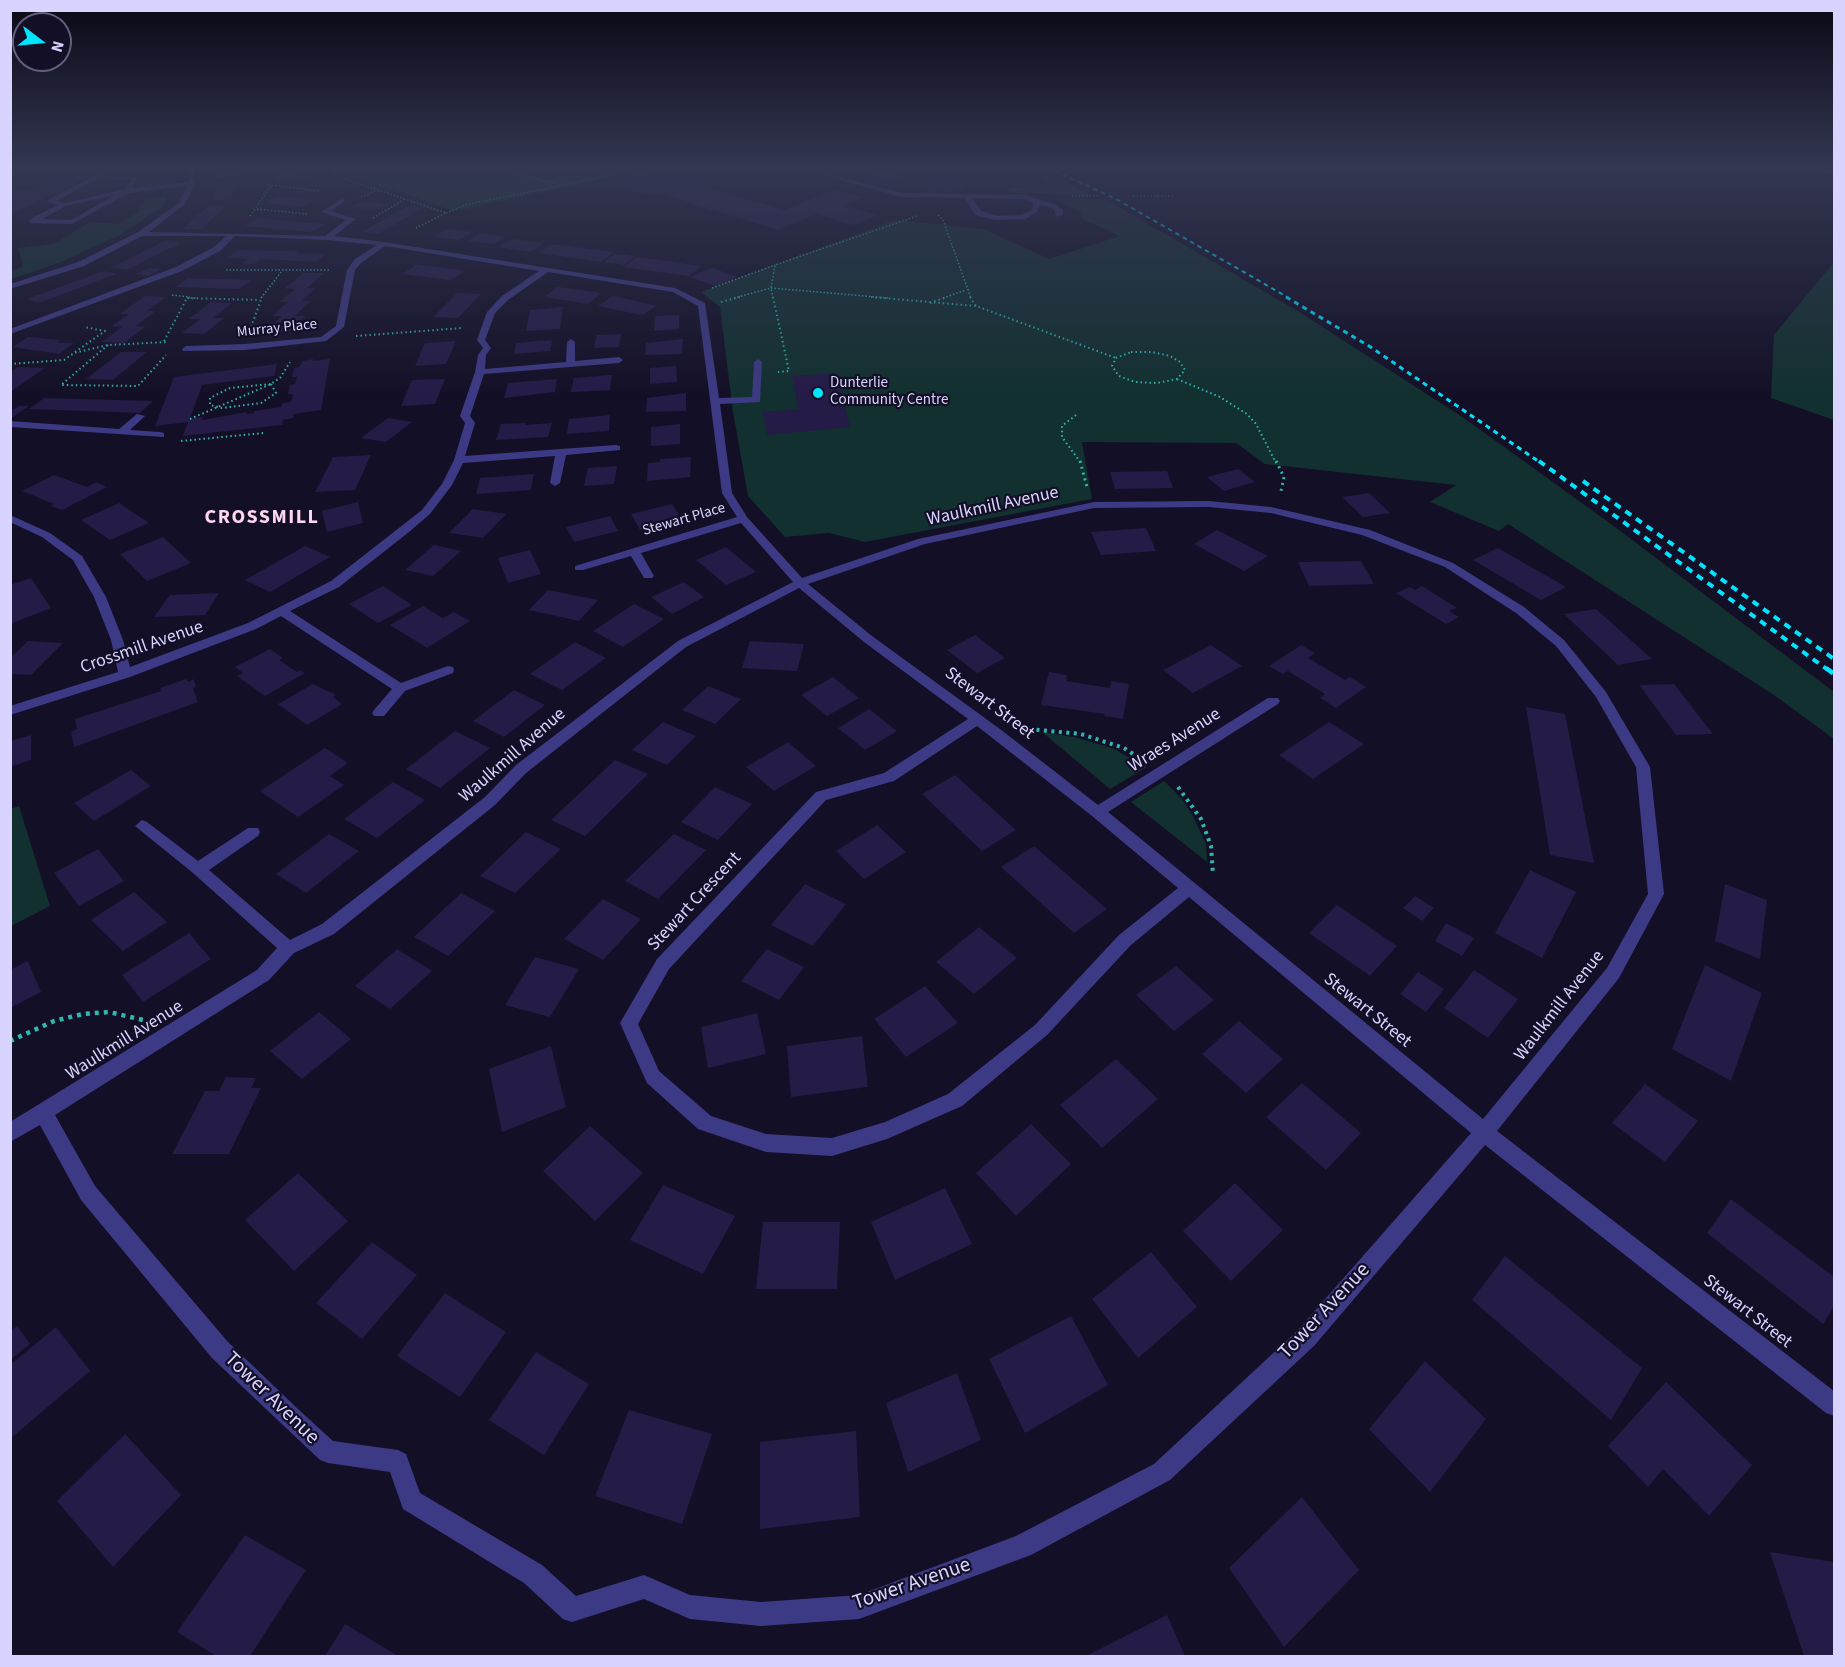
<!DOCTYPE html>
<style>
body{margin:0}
#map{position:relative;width:1845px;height:1667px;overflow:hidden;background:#130f26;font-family:"Source Sans 3",sans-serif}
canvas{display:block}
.frame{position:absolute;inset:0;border:12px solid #d9d4ff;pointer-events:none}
.north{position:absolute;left:12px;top:12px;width:60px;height:60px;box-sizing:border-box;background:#130f26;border:2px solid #625e7d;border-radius:50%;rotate:106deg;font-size:16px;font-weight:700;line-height:24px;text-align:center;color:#d9d4ff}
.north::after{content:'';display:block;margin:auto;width:21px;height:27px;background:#00e5ff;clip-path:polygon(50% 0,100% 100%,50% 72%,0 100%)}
</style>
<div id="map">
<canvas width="1845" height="1667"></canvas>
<div class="frame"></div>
<div class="north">N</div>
</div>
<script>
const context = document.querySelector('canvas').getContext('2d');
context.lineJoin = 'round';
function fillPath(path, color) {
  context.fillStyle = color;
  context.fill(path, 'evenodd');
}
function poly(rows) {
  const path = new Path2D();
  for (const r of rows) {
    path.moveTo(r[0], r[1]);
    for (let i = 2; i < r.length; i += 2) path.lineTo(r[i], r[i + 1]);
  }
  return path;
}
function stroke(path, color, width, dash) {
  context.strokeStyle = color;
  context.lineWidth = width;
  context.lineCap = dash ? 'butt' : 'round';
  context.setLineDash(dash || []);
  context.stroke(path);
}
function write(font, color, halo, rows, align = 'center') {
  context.font = font + ' "Source Sans 3",sans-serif';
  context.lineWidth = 4.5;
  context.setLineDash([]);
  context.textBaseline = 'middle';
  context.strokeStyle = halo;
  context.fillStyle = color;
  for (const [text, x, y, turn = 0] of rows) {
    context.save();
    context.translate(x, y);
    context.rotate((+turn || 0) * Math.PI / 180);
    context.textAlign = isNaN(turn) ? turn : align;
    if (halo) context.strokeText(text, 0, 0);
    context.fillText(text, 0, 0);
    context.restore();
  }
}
fillPath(poly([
 [323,167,642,167,608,178,455,211],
 [1016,167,1040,167,1090,195,1013,193,1006,188,1054,186],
 [167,197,162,207,122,234,61,262,11,279,11,271,23,266,18,248,54,244,90,222,117,224,138,213,139,206,146,199],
 [1056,199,1105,199,1296,310,1464,418,1611,524,1834,692,1834,739,1774,695,1508,524,1499,531,1430,502,1456,485,1265,464,1236,443,1082,442,1092,499,865,542,829,533,785,537,748,496,733,412,720,307,701,292,895,220,983,229,1049,259,1120,236,1081,218,1081,213],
 [1834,262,1834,420,1771,398,1774,335],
 [1042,732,1074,737,1112,748,1147,767,1110,789],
 [1164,781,1182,799,1193,816,1206,844,1207,862,1131,802],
 [19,806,50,906,11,926,11,809]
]), '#12302f');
fillPath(poly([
 [239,167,250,167,252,170,245,171,252,174,217,178,214,171],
 [651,167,663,170,651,174,681,183,687,181,785,210,834,189,863,197,843,206,877,215,854,225,816,214,778,230,658,193,650,195,605,181],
 [877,170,894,174,911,179,896,184,865,176],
 [285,173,297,174,294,176,317,178,306,184,271,180],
 [80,175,91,175,10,214,10,189,33,190,54,180,69,180],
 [235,181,231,199,213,201,216,183],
 [920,182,964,182,964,189,921,190],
 [279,196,315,201,301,207,265,203],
 [362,201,388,204,377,210,351,207],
 [208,206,226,206,201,229,183,229],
 [408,206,424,207,378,234,362,232],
 [259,218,297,222,325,224,311,232,244,226],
 [447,229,473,232,459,240,433,237],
 [480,233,506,237,494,244,468,241],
 [513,239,544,243,530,252,498,247],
 [165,241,180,243,127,270,111,268],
 [552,244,614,252,601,262,538,253],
 [238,250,299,251,296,253,326,254,317,262,261,259,254,264,242,264,248,259,227,258],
 [615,254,635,256,624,265,604,262],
 [637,257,702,266,689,276,624,267],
 [417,264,465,271,450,280,402,274],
 [149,268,162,269,148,276,136,274],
 [712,268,738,277,715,286,690,277],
 [104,271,116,274,39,303,27,299],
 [303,273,324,273,307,288,316,288,302,301,311,301,295,316,305,316,288,332,265,331,282,316,272,316,288,302,279,302,295,289,285,288],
 [188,278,251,280,239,289,175,287],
 [558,287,601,293,588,304,544,297],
 [457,293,481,294,458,318,433,317],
 [145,296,166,297,147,311,156,311,135,326,145,327,124,343,102,342,122,327,112,326,129,314,120,314],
 [613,296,657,306,642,315,598,306],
 [211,302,232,303,213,318,224,318,204,334,182,333,200,319,189,319],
 [563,307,560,329,526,331,530,310],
 [679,315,679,329,654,331,655,316],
 [621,334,619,347,594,348,597,335],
 [28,337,61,340,56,343,74,343,59,354,13,347],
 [683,339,682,354,645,355,646,343],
 [552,340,550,351,514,354,516,343],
 [456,341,446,364,415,366,425,343],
 [121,352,147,352,113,380,86,379],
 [313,359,313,361,330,359,321,410,294,414,293,418,283,420,282,425,183,436,188,422,155,426,174,377,277,364,274,376,202,385,190,419,203,417,202,420,247,412,246,414,254,413,254,411,281,407,282,403,291,402,293,394,288,394,290,385,295,384,297,377,292,377,294,368,299,367,303,361],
 [676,366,677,382,650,384,650,368],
 [19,367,45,368,10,392,10,372],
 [836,373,850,427,767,435,763,412,798,409,792,376],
 [612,375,610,390,571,392,574,378],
 [445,379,435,404,401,406,412,380],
 [557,379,555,392,504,398,508,383],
 [686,393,686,411,646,412,647,398],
 [44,398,153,401,140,413,29,409],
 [19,406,29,406,10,419,10,412],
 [610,415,609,431,567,434,569,419],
 [388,418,412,422,386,442,361,438],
 [526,423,525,425,552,423,548,437,496,440,501,424],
 [680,424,680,444,651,446,651,427],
 [371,455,355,490,315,492,333,457],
 [691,457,690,477,647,481,648,463,660,462,660,459],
 [617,466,614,484,584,486,588,468],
 [1238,469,1255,482,1224,491,1207,477],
 [1167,471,1173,488,1115,489,1110,472],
 [534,474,531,490,476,494,480,478],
 [54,475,87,487,96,482,107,487,62,510,50,506,54,504,22,491],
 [1369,493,1390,513,1363,517,1342,497],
 [358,502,363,523,327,532,322,511],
 [119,503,149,523,110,540,81,520],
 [672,504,682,519,640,530,631,514],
 [473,509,506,514,483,538,449,533],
 [610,516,618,531,574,542,566,527],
 [1146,528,1156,551,1101,555,1091,532],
 [1217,530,1268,556,1244,571,1194,544],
 [163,537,191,563,147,581,120,554],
 [434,545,461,551,433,576,405,570],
 [305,546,330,557,270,592,245,580],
 [726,547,756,572,726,585,696,560],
 [1498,548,1566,587,1541,600,1473,560],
 [530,550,541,574,508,583,498,558],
 [1361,561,1374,584,1309,586,1298,562],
 [31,578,51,608,10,624,10,585],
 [684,582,704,597,672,614,651,597],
 [383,586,412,605,378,623,349,604],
 [1422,586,1457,608,1449,611,1459,617,1446,624,1396,593,1410,587,1415,590],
 [548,590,598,600,579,621,529,610],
 [219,593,205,615,154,617,170,595],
 [634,604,664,619,623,647,593,631],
 [423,606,443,618,454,612,470,621,427,648,390,625],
 [1596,609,1652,659,1618,665,1564,614],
 [975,635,1005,658,977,673,947,650],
 [28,641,63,643,31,675,10,674,10,658],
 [750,641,804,644,797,671,742,668],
 [575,642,606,658,562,690,530,674],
 [1211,645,1242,666,1193,693,1163,670],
 [1301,645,1315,653,1308,658,1345,680,1350,677,1366,687,1336,708,1320,698,1325,694,1288,671,1283,674,1269,666],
 [270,649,283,658,279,660,297,672,300,670,305,673,265,696,237,676,243,673,235,667],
 [1049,672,1067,675,1066,681,1110,688,1111,681,1129,684,1123,719,1104,716,1105,714,1041,705],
 [833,677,859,698,827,716,801,695],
 [186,679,188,682,194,679,196,687,193,688,198,702,74,747,71,732,77,729,75,719,161,691,160,688],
 [313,684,336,695,333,697,342,704,307,725,278,704],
 [1674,684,1713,734,1676,735,1639,685],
 [708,686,741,699,715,724,682,710],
 [514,690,545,705,504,737,473,721],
 [1526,707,1565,714,1594,863,1550,855],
 [869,709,897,731,865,750,838,728],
 [663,722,696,736,667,765,632,750],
 [1329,722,1364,744,1313,779,1279,755],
 [455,731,490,748,440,788,406,769],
 [31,735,31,760,10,767,10,741],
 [788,742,816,766,774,791,746,767],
 [325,748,348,763,330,776,344,785,298,817,260,791],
 [615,760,648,774,585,836,551,820],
 [131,770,151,786,94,821,74,803],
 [955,775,1016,830,982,851,922,794],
 [393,782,425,800,377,838,344,819],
 [715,787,752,804,718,840,681,822],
 [877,825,906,852,864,879,836,851],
 [526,832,561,849,515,893,480,876],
 [329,834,359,851,306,893,276,874],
 [674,834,706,850,658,899,625,881],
 [1034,846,1107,909,1074,933,1001,867],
 [98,849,124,881,79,906,54,873],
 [1530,870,1576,892,1542,958,1495,933],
 [805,884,846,904,813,946,771,925],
 [1725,884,1767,900,1760,959,1715,941],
 [134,892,167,922,123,951,91,920],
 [461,893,495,911,448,956,414,937],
 [1415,896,1434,908,1422,921,1403,908],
 [603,899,641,919,603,960,564,939],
 [1337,905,1397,946,1370,976,1309,933],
 [1446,923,1474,938,1462,956,1435,941],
 [979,927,1017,958,974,994,936,962],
 [189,933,211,959,143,1002,122,975],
 [397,949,432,971,390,1009,355,986],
 [767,949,804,967,779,1000,741,981],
 [535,957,579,969,550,1017,505,1005],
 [28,961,41,992,10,1008,10,970],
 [1705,965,1762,993,1731,1081,1672,1049],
 [1176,966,1214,1000,1174,1031,1136,995],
 [1474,970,1518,999,1488,1038,1444,1008],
 [1418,972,1444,989,1426,1012,1400,994],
 [925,986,958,1023,906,1057,874,1019],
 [319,1012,351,1039,302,1079,270,1051],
 [757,1013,766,1054,708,1068,701,1027],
 [1239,1021,1283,1059,1246,1093,1202,1054],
 [862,1036,868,1087,791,1097,787,1046],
 [551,1046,566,1107,502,1132,489,1069],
 [1116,1059,1158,1099,1102,1148,1060,1105],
 [226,1077,256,1078,251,1088,261,1088,229,1154,172,1154,205,1091,219,1091],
 [1302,1083,1361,1133,1326,1170,1266,1117],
 [1645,1084,1698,1121,1665,1162,1612,1123],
 [1031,1124,1071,1164,1016,1216,976,1173],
 [590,1126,643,1173,595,1221,543,1171],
 [298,1173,348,1221,294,1271,245,1220],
 [1235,1183,1283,1230,1231,1281,1183,1231],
 [663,1185,735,1216,703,1274,630,1240],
 [945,1188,972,1244,895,1280,871,1222],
 [1731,1199,1834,1277,1834,1306,1823,1324,1707,1233],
 [763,1222,840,1222,837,1289,756,1289],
 [372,1242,417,1275,362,1339,316,1303],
 [1151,1252,1197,1307,1138,1358,1092,1299],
 [1505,1256,1642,1368,1611,1420,1472,1300],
 [445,1293,506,1332,460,1397,397,1356],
 [1071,1316,1108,1385,1025,1433,989,1359],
 [17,1326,30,1344,10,1360,10,1331],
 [56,1327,90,1371,10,1439,10,1365],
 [536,1352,589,1384,544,1455,489,1420],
 [1425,1361,1486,1419,1430,1492,1369,1429],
 [957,1373,981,1440,908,1472,886,1403],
 [1666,1382,1752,1465,1709,1516,1663,1469,1648,1487,1608,1446],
 [629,1410,712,1434,682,1524,595,1496],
 [856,1431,860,1517,760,1529,760,1442],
 [125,1434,181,1495,113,1567,57,1501],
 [1302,1497,1359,1570,1284,1647,1229,1568],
 [245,1535,306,1570,250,1656,216,1656,177,1632],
 [1770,1552,1834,1562,1834,1656,1804,1656],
 [1167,1615,1185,1656,1086,1656],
 [345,1624,398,1656,325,1656]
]), '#241b47');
stroke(poly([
 [492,167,557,184],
 [334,175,378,190],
 [1072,196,1100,196],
 [1133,196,1174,196],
 [361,197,378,190,446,213,416,228],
 [257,209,307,214],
 [446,213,465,205,607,176,635,167],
 [938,215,943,220,971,298],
 [250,216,271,185,321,191],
 [373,218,405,199],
 [226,270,330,270],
 [712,288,775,265],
 [172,295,190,297],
 [187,298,197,298],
 [261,298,282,271],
 [734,298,771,288,888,298],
 [773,298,771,288,775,265,917,216],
 [943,298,966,290]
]), '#2fb8b0', 1.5, [1.5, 2]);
stroke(poly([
 [773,297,789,371,778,372],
 [871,297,976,306,1116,358],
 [970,297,976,306],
 [721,302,740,297],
 [930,303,947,297],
 [251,327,262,297],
 [356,336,462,328],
 [164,341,187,298,260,300],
 [108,345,61,385,138,386,166,355],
 [75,352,105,331,84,327],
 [1131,352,1152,352,1170,356,1180,362,1185,370,1177,379,1157,383,1135,382,1119,376,1112,366,1116,358,1131,352],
 [10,364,64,360,74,353,108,345,168,342],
 [1177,379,1220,397,1247,414,1256,424,1276,463],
 [271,384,276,393,261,403,222,408,210,405,210,398,230,388,271,384],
 [1076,415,1062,426,1062,437,1081,463],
 [190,419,271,384,280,378,290,362],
 [181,441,264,433]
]), '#2fb8b0', 2, [1.5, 3]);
stroke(poly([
 [1080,461,1087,487],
 [1276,461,1284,477,1281,491]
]), '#2fb8b0', 3, [2, 4]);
stroke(poly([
 [1029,729,1081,734,1124,748,1141,759],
 [1178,787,1201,819,1211,846,1213,875]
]), '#2fb8b0', 4, [3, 4.5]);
stroke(poly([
 [10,1041,54,1021,83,1014,109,1012,143,1020]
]), '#2fb8b0', 4.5, [4, 5]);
fillPath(poly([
 [188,167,194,167,195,184,185,204,149,232,325,236,346,220,321,212,343,198,345,201,331,211,356,219,334,236,384,242,675,288,705,303,719,398,752,397,754,362,758,359,762,362,760,402,720,404,732,493,747,517,802,578,918,539,1094,502,1209,501,1271,507,1370,530,1453,563,1524,607,1564,640,1606,692,1650,767,1664,894,1619,978,1497,1131,1834,1391,1834,1416,1826,1413,1485,1145,1314,1346,1170,1480,1031,1555,859,1619,761,1626,690,1619,644,1599,572,1622,563,1619,524,1583,403,1509,390,1472,328,1463,320,1460,212,1358,81,1200,40,1125,10,1142,10,1122,257,970,277,948,193,873,135,826,142,820,147,822,198,861,248,828,258,828,260,832,258,836,209,870,290,940,322,924,485,797,516,765,678,641,793,582,741,523,641,553,654,576,652,578,644,578,631,556,583,570,575,570,575,566,737,517,722,493,698,306,673,292,548,272,508,300,495,313,485,340,491,348,486,355,485,369,566,362,567,342,571,339,575,342,575,361,619,357,623,360,619,363,484,374,470,416,475,423,465,456,616,445,620,446,620,450,566,455,560,483,555,486,550,483,555,456,463,463,452,485,430,514,409,532,339,587,290,611,401,683,448,666,453,667,454,670,453,673,405,691,384,716,374,716,372,713,374,710,392,689,281,616,256,629,130,677,10,715,10,706,118,672,111,640,94,597,73,560,42,537,10,522,10,515,50,533,82,556,106,597,123,640,130,667,248,623,331,581,422,510,442,484,454,460,465,423,460,416,475,372,478,355,483,348,477,340,487,312,502,296,539,271,385,246,361,263,355,270,344,327,326,341,245,350,183,351,182,349,186,346,245,344,321,337,336,326,347,270,355,259,377,245,327,240,235,236,220,251,182,271,10,334,10,329,176,267,214,247,226,236,142,236,84,266,10,289,10,284,78,262,138,232,179,203,187,186,129,193,72,224,30,223,30,219,58,205,48,202,48,200,96,175,138,177,132,188,189,182,188,167],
 [97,179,131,180,125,189,64,203,56,201,97,179],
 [115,195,71,220,42,219,66,206,115,195],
 [1209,507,1271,513,1362,535,1445,567,1516,613,1556,646,1596,697,1636,767,1648,894,1607,968,1483,1119,1108,812,1278,704,1280,701,1278,698,1268,698,1098,805,1000,729,872,636,808,584,925,544,1094,508,1209,507],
 [799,588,864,642,968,719,884,773,816,792,657,959,620,1023,647,1083,698,1129,766,1152,832,1156,887,1139,962,1106,1047,1035,1131,945,1189,897,1471,1133,1298,1330,1154,1464,1016,1536,859,1595,761,1602,690,1595,644,1575,576,1596,542,1565,420,1493,406,1454,398,1450,333,1441,299,1410,228,1342,95,1186,55,1115,269,980,294,953,334,934,495,805,526,773,686,647,799,588],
 [977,726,1092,816,1178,888,1119,935,1035,1025,948,1094,885,1122,832,1138,766,1134,711,1116,659,1071,638,1024,669,969,826,800,894,781,977,726],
 [794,167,803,167,901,193,1026,195,1056,205,1063,210,1063,215,1056,217,1055,211,1052,208,1040,205,1037,212,1025,219,996,220,975,215,965,198,901,197,794,167],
 [972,198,1025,199,1033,203,1032,210,1021,215,996,216,981,211,972,198],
 [1796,167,1834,170,1834,174,1799,169,1796,167],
 [137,414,145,416,130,430,160,432,164,433,164,437,10,427,10,421,119,429,137,414]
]), '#3d3a85');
stroke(poly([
 [1047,167,1118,200,1289,298]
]), '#00e5ff', 2, [4.5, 4]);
stroke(poly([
 [1286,297,1369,346,1541,463]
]), '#00e5ff', 3, [5, 4.5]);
stroke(poly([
 [1539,461,1828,670],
 [1583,481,1834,659]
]), '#00e5ff', 4, [7, 6]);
stroke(poly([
 [1826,668,1834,674]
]), '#00e5ff', 4.5, [9, 8]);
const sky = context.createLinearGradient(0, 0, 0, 400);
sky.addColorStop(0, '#0a0815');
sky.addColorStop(0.42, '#333752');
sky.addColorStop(1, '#33375200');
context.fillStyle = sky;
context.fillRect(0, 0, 1845, 400);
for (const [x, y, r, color] of [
 [818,393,6,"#00e5ff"]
]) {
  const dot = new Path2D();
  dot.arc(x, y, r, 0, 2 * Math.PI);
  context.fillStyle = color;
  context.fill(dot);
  stroke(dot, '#130f26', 2);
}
write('15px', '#d9d4ff', '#130f26', [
 ["Murray Place",277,329,-6],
 ["Stewart Place",684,520,-16]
]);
write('15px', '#d9d4ff', '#130f26', [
 ["Dunterlie",830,384],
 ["Community Centre",830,401]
], 'left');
write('18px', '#d9d4ff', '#130f26', [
 ["Waulkmill Avenue",993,507,-12],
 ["Crossmill Avenue",142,648,-19],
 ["Stewart Street",989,704,37],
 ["Wraes Avenue",1175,741,-32],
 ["Waulkmill Avenue",513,756,-41],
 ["Stewart Crescent",695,902,-47],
 ["Waulkmill Avenue",1560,1006,-52],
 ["Stewart Street",1367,1011,39],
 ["Waulkmill Avenue",125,1041,-32],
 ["Stewart Street",1747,1312,38]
]);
context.letterSpacing = '1.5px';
write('bold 20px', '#ffd6f0', '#130f26', [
 ["CROSSMILL",262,519]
]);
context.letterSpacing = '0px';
write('21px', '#d9d4ff', '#130f26', [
 ["Tower Avenue",1325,1312,-47],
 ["Tower Avenue",271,1399,44],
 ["Tower Avenue",912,1585,-19]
]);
</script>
